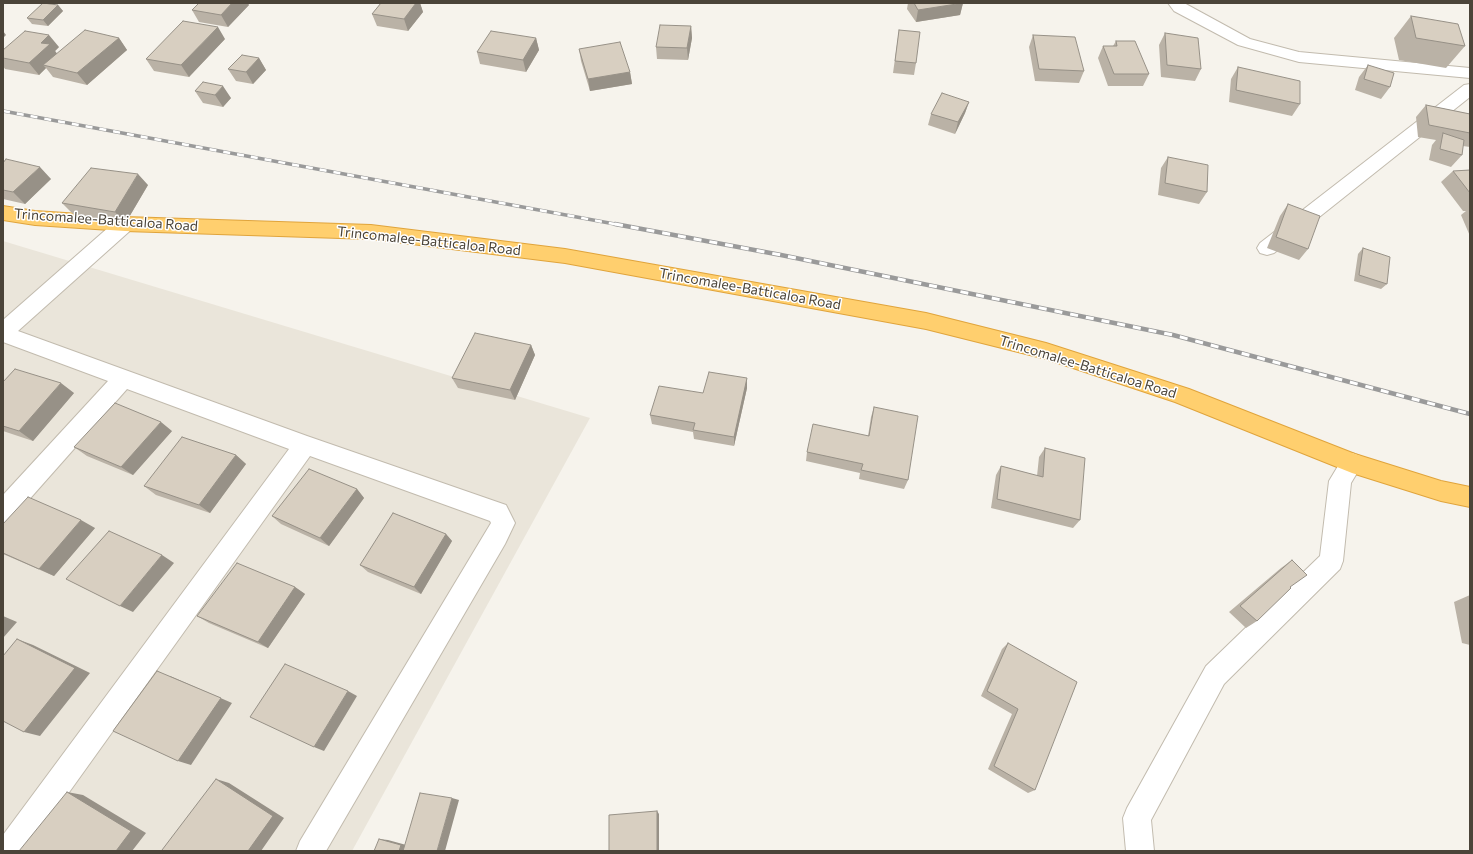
<!DOCTYPE html>
<style>
body{margin:0}
#map{position:relative;width:1473px;height:854px;overflow:hidden;background:#f6f3ec;font-family:Commissioner,sans-serif}
canvas{display:block}
.frame{position:absolute;inset:0;border:4px solid #4b4439;pointer-events:none}
</style>
<div id="map">
<canvas width="1473" height="854"></canvas>
<div class="frame"></div>
</div>
<script>
const context = document.querySelector('canvas').getContext('2d');
context.lineJoin = 'round';
function fillPath(path, color) {
  context.fillStyle = color;
  context.fill(path, 'evenodd');
}
function poly(rows) {
  const path = new Path2D();
  for (const r of rows) {
    path.moveTo(r[0], r[1]);
    for (let i = 2; i < r.length; i += 2) path.lineTo(r[i], r[i + 1]);
  }
  return path;
}
function stroke(path, color, width, dash) {
  context.strokeStyle = color;
  context.lineWidth = width;
  context.lineCap = dash ? 'butt' : 'round';
  context.setLineDash(dash || []);
  context.stroke(path);
}
function write(font, color, halo, rows, align = 'center') {
  context.font = font + ' Commissioner,sans-serif';
  context.lineWidth = 3;
  context.setLineDash([]);
  context.textBaseline = 'middle';
  context.strokeStyle = halo;
  context.fillStyle = color;
  for (const [text, x, y, turn = 0] of rows) {
    context.save();
    context.translate(x, y);
    context.rotate((+turn || 0) * Math.PI / 180);
    context.textAlign = isNaN(turn) ? turn : align;
    if (halo) context.strokeText(text, 0, 0);
    context.fillText(text, 0, 0);
    context.restore();
  }
}
fillPath(poly([
 [3,241,590,418,352,851,3,851]
]), '#eae5da');
const minor = poly([
 [1168,3,1184,3,1250,39,1299,52,1470,68,1470,78,1299,62,1238,45,1174,11,1168,3],
 [1470,84,1470,97,1274,253,1267,255,1260,253,1257,248,1260,243,1464,85,1470,84],
 [125,217,132,219,134,224,132,229,18,331,307,436,506,505,515,523,505,544,326,851,296,851,300,841,491,523,490,521,310,456,27,851,3,851,3,835,289,449,127,389,11,520,3,523,3,495,108,381,3,342,3,320,118,219,125,217],
 [1352,453,1360,456,1363,463,1351,483,1343,561,1340,569,1224,684,1151,820,1154,851,1126,851,1123,818,1127,808,1206,666,1320,556,1329,481,1344,456,1352,453]
]);
const highway = poly([
 [3,206,35,211,125,217,371,225,565,249,926,313,1046,343,1189,389,1355,454,1441,481,1470,487,1470,507,1441,501,1352,473,1175,402,1046,359,926,329,565,263,371,239,125,231,35,225,3,220,3,206]
]);
stroke(minor, '#c2bbae', 2);
stroke(highway, '#e0a43c', 2);
fillPath(minor, '#fff');
fillPath(highway, '#ffcf6e');
const railFar1 = poly([
 [3,111,620,225]
]);
const rail = poly([
 [615,224,781,255,1173,335,1470,414]
]);
stroke(railFar1, '#9a9a9a', 3.5);
stroke(rail, '#9a9a9a', 4.5);
stroke(railFar1, '#fff', 2.5, [7]);
stroke(rail, '#fff', 3, [8]);
fillPath(poly([
 [381,3,420,3,423,12,408,31,377,26,372,14],
 [908,3,963,3,960,15,916,22,907,9],
 [58,5,63,11,48,26,32,24,27,18],
 [249,5,228,27,199,22,192,10],
 [1411,16,1465,46,1446,68,1399,60,1394,38],
 [691,26,692,38,688,60,657,59,656,47],
 [899,30,916,63,914,75,893,73],
 [1165,33,1201,69,1195,81,1161,77,1159,45],
 [1033,35,1084,71,1079,83,1035,81,1029,47],
 [119,38,127,50,87,85,53,77,46,68,39,75,5,69,3,66,3,50,59,47,55,51,57,54],
 [536,38,539,50,526,72,480,64,477,52],
 [225,39,189,77,154,71,146,59],
 [1116,41,1149,74,1143,86,1108,86,1098,58,1103,46,1113,46],
 [579,49,630,72,632,84,590,91,581,61],
 [259,58,266,70,253,84,236,81,228,69],
 [1368,65,1390,87,1381,99,1355,90,1359,77],
 [1238,67,1300,104,1292,116,1229,102,1231,79],
 [195,91,231,98,223,107,203,103],
 [969,102,965,113,955,134,928,125,931,114],
 [1426,105,1470,114,1470,147,1463,146,1462,155,1451,167,1429,160,1432,145,1436,140,1418,137,1416,117],
 [1168,157,1207,192,1199,204,1158,195,1161,168],
 [3,163,51,179,25,204,3,199],
 [1470,170,1470,236,1461,215,1466,211,1463,211,1441,182,1453,171],
 [148,185,125,224,73,214,62,203],
 [1288,204,1308,249,1299,260,1267,248,1280,216],
 [1363,248,1387,284,1381,289,1354,281,1358,254],
 [531,345,535,355,515,400,458,388,452,378],
 [747,378,747,388,734,446,694,439,693,432,652,424,650,415,703,393],
 [3,382,74,393,33,441,3,431],
 [874,407,908,480,904,489,859,479,860,473,806,461,807,452,868,436,871,417],
 [172,431,133,475,87,456,74,447],
 [1045,448,1080,520,1073,528,991,508,996,475,1001,466,1037,476,1039,457],
 [236,455,246,464,210,513,156,495,144,486],
 [357,489,364,498,329,546,281,524,272,516],
 [3,524,95,528,54,576,3,554],
 [446,534,452,541,421,594,368,572,360,565],
 [1292,560,1290,587,1257,621,1246,628,1229,612,1281,568],
 [295,587,305,594,268,648,209,623,197,616],
 [1470,595,1470,645,1462,643,1454,602],
 [1008,643,1035,790,1028,793,988,769,1012,714,981,696,1002,649]
]), '#bab2a6');
fillPath(poly([
 [232,3,248,3,249,5,228,27,221,15],
 [416,3,420,3,423,12,408,31,404,19],
 [963,3,960,15,916,22,918,10],
 [58,5,63,11,48,26,43,20],
 [691,26,692,38,688,60,687,48],
 [218,27,225,39,189,77,181,65],
 [3,31,6,35,3,38],
 [49,35,59,47,55,51,59,56,43,65,46,68,39,75,29,63,41,43],
 [119,38,127,50,87,85,77,73],
 [536,38,539,50,526,72,523,60],
 [259,58,266,70,253,84,246,72],
 [630,72,632,84,590,91,588,79],
 [223,86,231,98,223,107,215,95],
 [969,102,965,113,955,134,958,122],
 [40,167,51,179,25,204,13,192],
 [138,174,148,185,125,224,115,212],
 [531,345,535,355,515,400,510,390],
 [747,378,747,388,734,446,734,437],
 [61,383,74,393,33,441,19,431],
 [161,422,172,431,133,475,121,467],
 [236,455,246,464,210,513,199,505],
 [357,489,364,498,329,546,320,538],
 [81,520,95,528,54,576,39,569],
 [446,534,452,541,421,594,414,587],
 [162,555,174,563,133,612,120,606],
 [295,587,305,594,268,648,258,642],
 [3,616,17,622,3,638],
 [17,639,33,645,90,673,40,736,24,732],
 [170,676,232,703,191,765,178,761],
 [348,691,357,696,324,751,314,747],
 [216,779,229,783,284,818,261,851,248,851],
 [67,792,83,795,146,833,132,851,116,851],
 [452,798,459,800,445,851,437,851],
 [657,811,659,814,659,851,657,851],
 [379,839,388,840,410,846,408,851,399,851]
]), '#979187');
const building = poly([
 [43,3,58,5,43,20,27,18,43,3],
 [199,3,232,3,221,15,192,10,199,3],
 [381,3,416,3,404,19,372,14,381,3],
 [914,3,963,3,918,10,914,3],
 [1411,16,1458,24,1465,46,1416,38,1411,16],
 [183,21,218,27,181,65,146,59,183,21],
 [660,25,691,26,687,48,656,47,660,25],
 [85,30,119,38,77,73,43,65,85,30],
 [899,30,920,32,916,63,895,61,899,30],
 [25,31,49,35,41,43,50,44,29,63,3,58,3,50,25,31],
 [491,31,536,38,523,60,477,52,491,31],
 [1165,33,1198,38,1201,69,1167,65,1165,33],
 [1033,35,1075,37,1084,71,1039,69,1033,35],
 [1116,41,1135,41,1149,74,1114,74,1103,46,1117,46,1116,41],
 [620,42,630,72,588,79,579,49,620,42],
 [242,55,259,58,246,72,228,69,242,55],
 [1368,65,1394,73,1390,87,1364,79,1368,65],
 [1238,67,1300,81,1300,104,1236,90,1238,67],
 [203,82,223,86,215,95,195,91,203,82],
 [942,93,969,102,958,122,931,114,942,93],
 [1426,105,1470,114,1470,133,1429,125,1426,105],
 [1443,133,1464,140,1462,155,1440,149,1443,133],
 [1168,157,1208,165,1207,192,1165,183,1168,157],
 [6,159,40,167,13,192,3,190,3,163,6,159],
 [91,168,138,174,115,212,62,203,91,168],
 [1470,170,1470,193,1453,171,1470,170],
 [1288,204,1320,216,1308,249,1276,237,1288,204],
 [1363,248,1390,257,1387,284,1359,275,1363,248],
 [475,333,531,345,510,390,452,378,475,333],
 [15,369,61,383,19,431,3,426,3,382,15,369],
 [709,372,747,378,734,437,693,430,695,423,650,415,659,386,703,393,709,372],
 [115,403,161,422,121,467,74,447,115,403],
 [874,407,918,416,908,480,861,470,863,464,807,452,813,424,869,436,874,407],
 [182,437,236,455,199,505,144,486,182,437],
 [1045,448,1085,458,1080,520,997,499,1001,466,1043,477,1045,448],
 [309,469,357,489,320,538,272,516,309,469],
 [28,497,81,520,39,569,3,553,3,524,28,497],
 [393,513,446,534,414,587,360,565,393,513],
 [109,531,162,555,120,606,66,579,109,531],
 [1292,560,1307,575,1290,587,1291,588,1257,621,1240,606,1292,560],
 [237,563,295,587,258,642,197,616,237,563],
 [17,639,75,668,24,732,3,721,3,656,17,639],
 [1008,643,1077,682,1035,790,994,766,1018,709,987,691,1008,643],
 [285,664,348,691,314,747,250,717,285,664],
 [157,671,221,698,178,761,113,731,157,671],
 [216,779,273,816,248,851,164,851,162,850,216,779],
 [67,792,131,831,116,851,19,851,67,792],
 [420,793,452,798,437,851,403,851,420,793],
 [657,811,657,851,609,851,609,815,657,811],
 [379,839,401,845,399,851,374,851,379,839]
]);
fillPath(building, '#d8cfc1');
stroke(building, '#979187', 1);
write('14px', '#4b4439', '#fff', [
 ["Trincomalee-Batticaloa Road",106,220,4],
 ["Trincomalee-Batticaloa Road",429,241,6],
 ["Trincomalee-Batticaloa Road",750,289,10],
 ["Trincomalee-Batticaloa Road",1088,367,17]
]);
</script>
